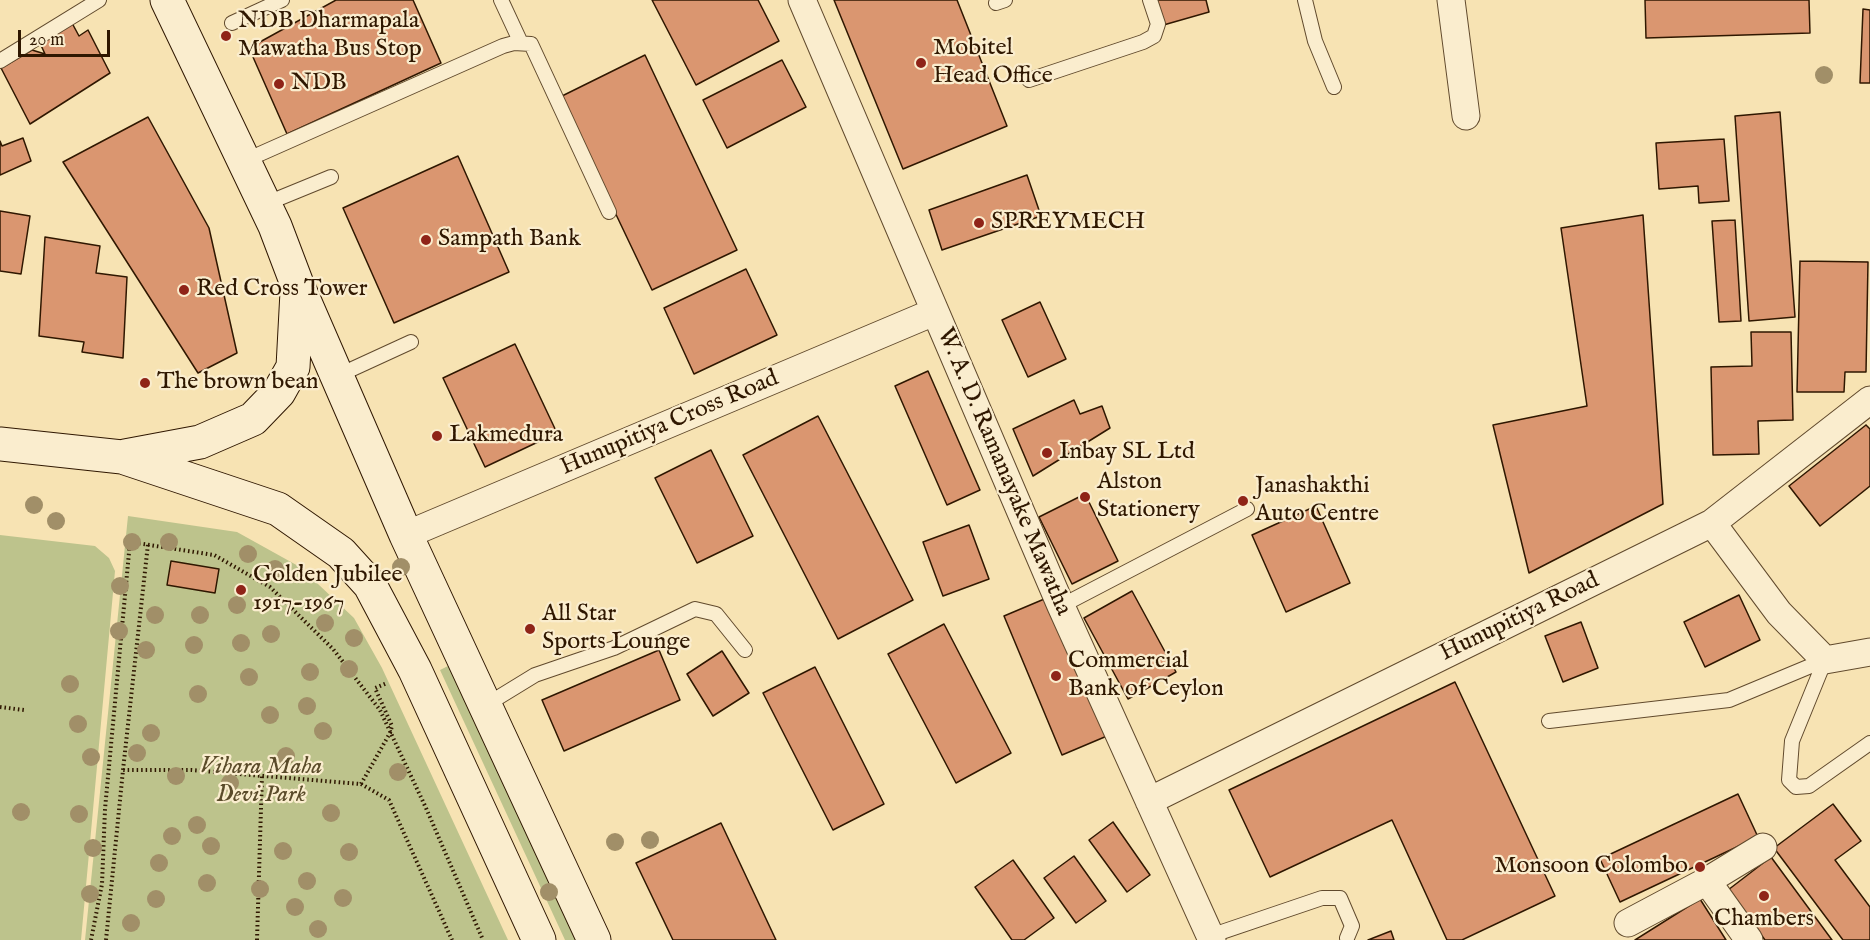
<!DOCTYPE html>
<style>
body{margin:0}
#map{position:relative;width:1870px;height:940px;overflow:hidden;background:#f7e3b3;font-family:"IM FELL English",serif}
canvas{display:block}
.scale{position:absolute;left:18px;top:30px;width:92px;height:27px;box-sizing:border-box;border:3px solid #2f1700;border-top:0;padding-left:8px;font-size:18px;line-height:21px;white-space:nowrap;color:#2f1700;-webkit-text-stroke:4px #faedce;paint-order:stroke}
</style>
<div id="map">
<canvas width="1870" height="940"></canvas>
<div class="scale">20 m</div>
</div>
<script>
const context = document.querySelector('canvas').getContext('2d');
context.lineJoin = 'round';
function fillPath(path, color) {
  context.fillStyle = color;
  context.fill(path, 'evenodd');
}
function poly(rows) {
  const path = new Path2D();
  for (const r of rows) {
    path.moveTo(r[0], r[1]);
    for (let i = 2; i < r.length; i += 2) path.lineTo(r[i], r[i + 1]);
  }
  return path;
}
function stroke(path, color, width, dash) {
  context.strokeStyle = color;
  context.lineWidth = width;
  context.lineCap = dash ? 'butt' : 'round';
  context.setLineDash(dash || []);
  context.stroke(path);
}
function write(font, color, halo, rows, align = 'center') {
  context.font = font + ' "IM FELL English",serif';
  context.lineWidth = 4.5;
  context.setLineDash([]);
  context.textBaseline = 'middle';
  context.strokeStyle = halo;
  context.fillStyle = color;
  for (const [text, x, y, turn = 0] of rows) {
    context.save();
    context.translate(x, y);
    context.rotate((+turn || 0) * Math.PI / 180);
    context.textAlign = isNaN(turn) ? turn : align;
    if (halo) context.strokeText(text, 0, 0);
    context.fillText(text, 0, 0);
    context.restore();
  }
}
fillPath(poly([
 [128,516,237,532,300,567,354,618,382,668,508,940,85,940],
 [0,535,95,546,109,558,115,571,81,940,0,940],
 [450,665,578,940,565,940,440,670]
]), '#bdc38c');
const building = poly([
 [336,0,413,0,441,63,287,134,249,48,336,0],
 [652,0,758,0,779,41,696,85,652,0],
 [834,0,957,0,1007,126,903,169,834,0],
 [1153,0,1206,0,1209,12,1160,26,1153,0],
 [1645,0,1809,0,1810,33,1646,38,1645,0],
 [1863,9,1870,10,1870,83,1860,83,1863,9],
 [72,23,79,36,88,30,110,73,30,124,1,68,32,50,45,54,39,41,72,23],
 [645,55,737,250,652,290,560,97,645,55],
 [782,60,806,107,727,148,703,100,782,60],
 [1780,112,1795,317,1749,321,1735,116,1780,112],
 [148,117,209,228,237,353,198,373,63,162,148,117],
 [23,138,31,161,0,175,0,141,2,146,23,138],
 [1724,139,1729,201,1699,203,1698,186,1659,189,1656,143,1724,139],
 [458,156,509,272,394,323,343,208,458,156],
 [1027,175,1041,216,942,250,929,210,1027,175],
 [0,211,30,216,21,274,0,271,0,211],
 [1643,215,1663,504,1529,573,1493,425,1587,406,1561,228,1643,215],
 [1735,220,1741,321,1719,322,1712,221,1735,220],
 [45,237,100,246,96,273,127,277,123,358,82,352,84,342,39,336,45,237],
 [1800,261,1868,262,1866,372,1845,372,1844,392,1797,392,1800,261],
 [746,269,777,335,694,374,664,308,746,269],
 [1040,302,1066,359,1028,377,1002,320,1040,302],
 [1751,332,1791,332,1793,420,1758,421,1759,454,1713,455,1711,367,1752,366,1751,332],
 [515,344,557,433,485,467,443,378,515,344],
 [928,371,980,490,947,505,895,386,928,371],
 [1074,400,1080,414,1102,406,1110,428,1033,476,1013,429,1074,400],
 [818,416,913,600,838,639,743,455,818,416],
 [1866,425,1870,429,1870,486,1820,526,1789,486,1866,425],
 [711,450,753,536,697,563,655,478,711,450],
 [1085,494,1118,561,1072,584,1039,517,1085,494],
 [1316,506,1350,583,1286,612,1252,535,1316,506],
 [969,525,989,579,943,596,923,542,969,525],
 [171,561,219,569,215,593,167,585,171,561],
 [1132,591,1176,672,1128,699,1084,618,1132,591],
 [1739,595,1760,640,1705,667,1684,622,1739,595],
 [1049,597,1107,736,1062,755,1004,616,1049,597],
 [1581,622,1598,668,1563,682,1545,636,1581,622],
 [944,624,1011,753,956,783,888,654,944,624],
 [659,650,680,700,564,751,542,700,659,650],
 [722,651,749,693,713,716,687,674,722,651],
 [815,667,884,804,833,830,763,693,815,667],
 [1455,682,1555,896,1462,940,1447,940,1392,820,1270,877,1229,790,1455,682],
 [1738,794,1758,837,1620,902,1600,859,1738,794],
 [1833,804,1861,841,1835,860,1870,907,1870,940,1843,940,1774,848,1833,804],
 [1113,822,1150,875,1127,892,1089,840,1113,822],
 [721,823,776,940,673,940,636,863,721,823],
 [1074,856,1106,901,1076,923,1044,878,1074,856],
 [1771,857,1832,940,1765,940,1728,890,1771,857],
 [1013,860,1054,918,1024,940,1012,940,975,887,1013,860],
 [1700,899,1726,940,1635,940,1700,899],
 [1391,931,1394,940,1368,940,1391,931]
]);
fillPath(building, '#da9670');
stroke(building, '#2f1700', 1.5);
const lane = poly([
 [501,0,521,43],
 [1305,0,1315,41,1334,87],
 [996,3,1005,0],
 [232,23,282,0],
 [0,61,99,0],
 [1029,80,1143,42,1154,36,1158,24,1150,0],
 [244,161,503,46,514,43,531,44,609,212],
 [265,204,331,177],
 [337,376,411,342],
 [1061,606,1247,509],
 [486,705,535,675,614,648,695,609,716,614,745,650],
 [1549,721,1729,700,1825,660,1792,741,1789,780,1796,787,1809,786,1870,743],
 [1210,936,1322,898,1340,898,1352,926,1347,938]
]);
const street = poly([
 [802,0,1061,606,1212,940],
 [1451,0,1466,116],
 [1712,523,1779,613,1825,660,1870,652],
 [406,535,934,312],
 [1149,801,1712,523,1870,400],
 [1628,923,1707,881],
 [1749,940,1707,881,1763,847]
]);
const secondary = poly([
 [167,0,275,226,297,284,406,535,594,940],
 [0,444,122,457,278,509,341,553,370,585,415,670,539,940],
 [125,456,200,442,253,419,279,392,293,367,297,292]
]);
stroke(lane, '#614a2d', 16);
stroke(street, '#614a2d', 29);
stroke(secondary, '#2f1700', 35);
stroke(poly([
 [0,707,24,710],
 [123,770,148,544],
 [361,784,390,733,392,726,375,688,387,683],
 [91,940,102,884,105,809,130,542,214,555,270,587,333,649,380,710,426,808,483,940],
 [106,940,123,770,191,770,361,784,389,800,452,940],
 [257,940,262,775]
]), '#2f1700', 4, [1.5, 3]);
stroke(lane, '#faedce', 14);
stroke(street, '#faedce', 27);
stroke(secondary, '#faedce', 33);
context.fillStyle = '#a18f68';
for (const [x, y] of [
 [1824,75],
 [34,505],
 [56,521],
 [132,542],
 [169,542],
 [248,554],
 [401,567],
 [275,569],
 [120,586],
 [237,605],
 [155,615],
 [200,615],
 [325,623],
 [119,631],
 [271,634],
 [354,638],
 [241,643],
 [194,645],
 [146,650],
 [349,669],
 [310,672],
 [249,677],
 [70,684],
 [198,694],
 [307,706],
 [270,715],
 [78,724],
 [323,731],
 [151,733],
 [137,753],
 [286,756],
 [91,757],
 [398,772],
 [176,776],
 [230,783],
 [21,812],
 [331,813],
 [79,814],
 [197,825],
 [172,836],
 [650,840],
 [615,842],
 [211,846],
 [93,848],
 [283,851],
 [349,852],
 [159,863],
 [307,881],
 [207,883],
 [260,889],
 [549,892],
 [90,894],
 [343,898],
 [156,899],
 [295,907],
 [131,923],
 [318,929]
]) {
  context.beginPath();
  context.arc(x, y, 9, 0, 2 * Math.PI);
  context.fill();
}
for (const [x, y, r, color] of [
 [226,36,6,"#8f2418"],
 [921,63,6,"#8f2418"],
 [279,84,6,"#8f2418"],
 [979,223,6,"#8f2418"],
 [426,240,6,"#8f2418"],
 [184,290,6,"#8f2418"],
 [145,383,6,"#8f2418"],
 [437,436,6,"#8f2418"],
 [1047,453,6,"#8f2418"],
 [1085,497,6,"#8f2418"],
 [1243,501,6,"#8f2418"],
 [241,590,6,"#8f2418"],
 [530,629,6,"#8f2418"],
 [1056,676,6,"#8f2418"],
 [1700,867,6,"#8f2418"],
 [1764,896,6,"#8f2418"]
]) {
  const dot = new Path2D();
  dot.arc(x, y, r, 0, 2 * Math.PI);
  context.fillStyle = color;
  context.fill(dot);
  stroke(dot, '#faedce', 2);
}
write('24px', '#2f1700', '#faedce', [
 ["NDB Dharmapala",238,22],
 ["Mawatha Bus Stop",238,50],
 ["Mobitel",933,49],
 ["Head Office",933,77],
 ["NDB",291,84],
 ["SPREYMECH",991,223],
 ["Sampath Bank",438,240],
 ["Red Cross Tower",196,290],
 ["The brown bean",157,383],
 ["Lakmedura",449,436],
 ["Inbay SL Ltd",1059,453],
 ["Alston",1097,483],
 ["Stationery",1097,511],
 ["Janashakthi",1255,487],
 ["Auto Centre",1255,515],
 ["Golden Jubilee",253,576],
 ["1917-1967",253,604],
 ["All Star",542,615],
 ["Sports Lounge",542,643],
 ["Commercial",1068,662],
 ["Bank of Ceylon",1068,690],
 ["Monsoon Colombo",1688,867,"right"],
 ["Chambers",1764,920,"center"]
], 'left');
write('24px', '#2f1700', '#faedce', [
 ["Hunupitiya Cross Road",670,424,-23],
 ["W. A. D. Ramanayake Mawatha",1003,472,67],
 ["Hunupitiya Road",1520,618,-26]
]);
write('italic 24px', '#5a4b2a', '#faedce', [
 ["Vihara Maha",261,768],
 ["Devi Park",261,796]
]);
</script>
